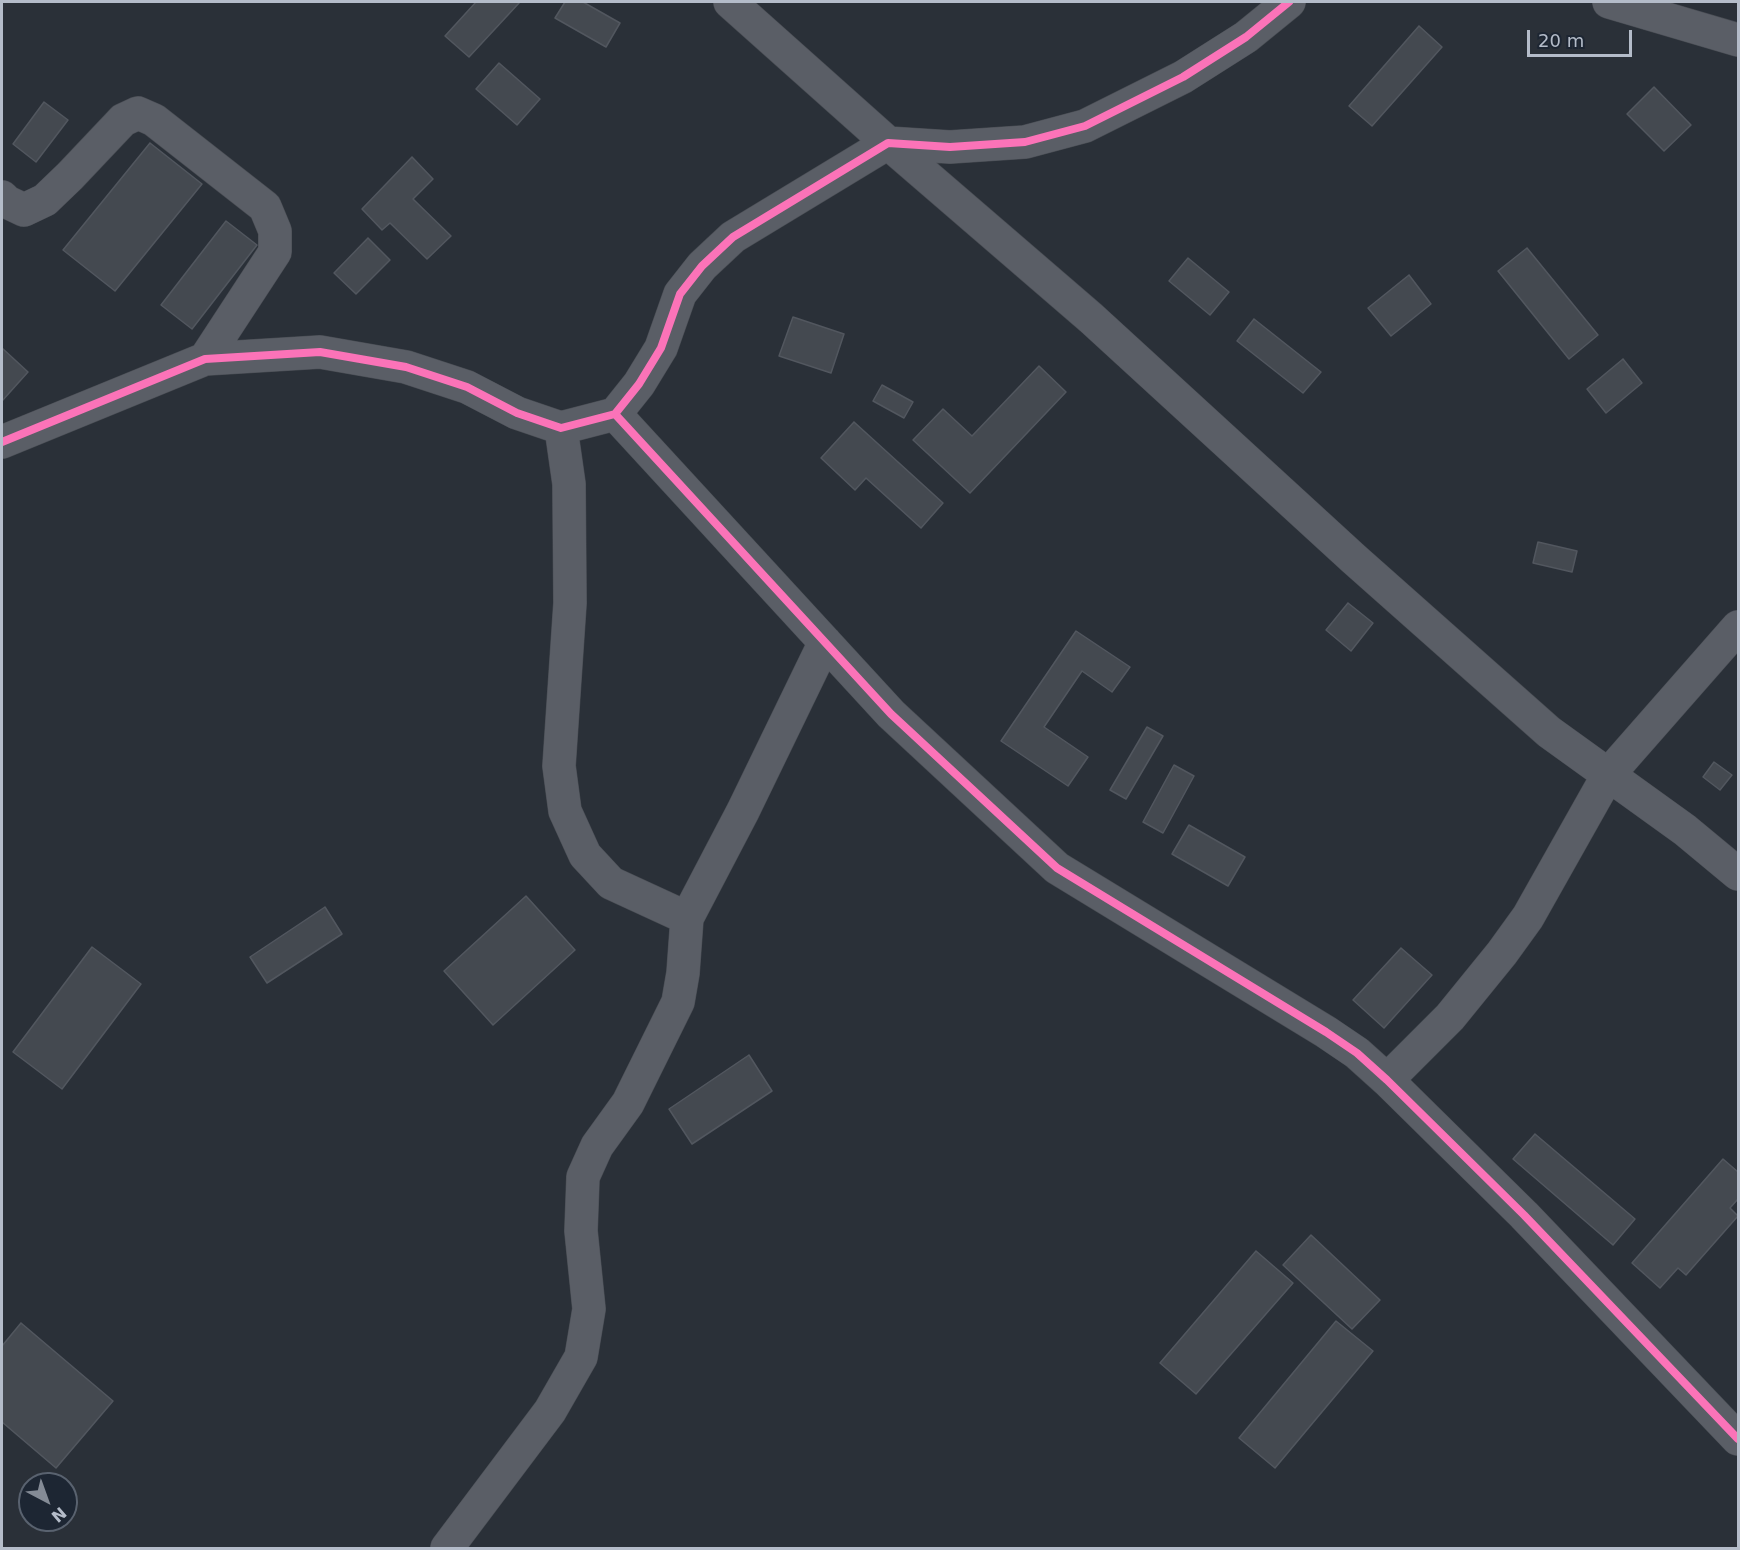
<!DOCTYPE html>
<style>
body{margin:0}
#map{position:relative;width:1740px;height:1550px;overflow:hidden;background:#2a3038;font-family:"DejaVu Sans",sans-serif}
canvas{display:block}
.frame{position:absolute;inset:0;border:3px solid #b4bcc9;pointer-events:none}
.north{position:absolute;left:18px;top:1472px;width:60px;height:60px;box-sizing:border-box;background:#1d2633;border:2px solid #59626f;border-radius:50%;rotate:139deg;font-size:16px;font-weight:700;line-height:24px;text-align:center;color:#b4bcc9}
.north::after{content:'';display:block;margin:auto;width:21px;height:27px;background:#848b96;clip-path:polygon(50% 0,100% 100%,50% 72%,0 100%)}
.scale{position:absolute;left:1527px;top:30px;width:105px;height:27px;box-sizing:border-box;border:3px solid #b4bcc9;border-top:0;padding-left:8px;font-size:18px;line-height:21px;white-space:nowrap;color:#b4bcc9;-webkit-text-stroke:4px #1d2633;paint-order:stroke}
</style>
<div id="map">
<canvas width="1740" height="1550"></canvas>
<div class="frame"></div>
<div class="north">N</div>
<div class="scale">20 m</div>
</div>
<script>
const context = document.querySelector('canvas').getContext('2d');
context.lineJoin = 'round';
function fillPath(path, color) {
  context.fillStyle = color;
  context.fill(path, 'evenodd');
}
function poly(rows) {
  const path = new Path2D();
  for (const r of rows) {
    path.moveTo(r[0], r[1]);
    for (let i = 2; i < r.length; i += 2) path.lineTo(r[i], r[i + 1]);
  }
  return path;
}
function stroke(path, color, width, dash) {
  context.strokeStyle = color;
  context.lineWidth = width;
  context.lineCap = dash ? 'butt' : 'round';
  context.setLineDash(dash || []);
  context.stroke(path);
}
const building = poly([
 [476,2,520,2,469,57,445,36,476,2],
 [565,2,583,2,620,23,606,47,555,18,565,2],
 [1419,26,1442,47,1372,126,1349,106,1419,26],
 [499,63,540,99,517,125,476,89,499,63],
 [1654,87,1691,125,1664,151,1627,114,1654,87],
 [44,102,68,120,36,162,13,144,44,102],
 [150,143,202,184,115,291,63,250,150,143],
 [412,157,433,179,413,199,451,236,427,259,390,223,382,230,362,209,412,157],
 [226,221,257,245,192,329,161,305,226,221],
 [368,238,390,260,356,294,334,273,368,238],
 [1527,248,1598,335,1569,359,1498,271,1527,248],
 [1188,258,1229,292,1210,315,1169,281,1188,258],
 [1409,275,1431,304,1391,336,1368,308,1409,275],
 [793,317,844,334,831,373,779,356,793,317],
 [1254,319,1321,372,1303,393,1237,341,1254,319],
 [2,348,28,372,2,401,2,348],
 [1623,359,1642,383,1606,413,1587,389,1623,359],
 [1039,366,1066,392,970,493,913,440,943,409,972,436,1039,366],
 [882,385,913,402,904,418,873,401,882,385],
 [854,422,943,503,921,528,866,478,855,490,821,458,854,422],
 [1538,542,1577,551,1572,572,1533,563,1538,542],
 [1348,603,1373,623,1351,651,1326,630,1348,603],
 [1076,631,1130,667,1112,692,1082,671,1044,727,1088,757,1068,786,1001,741,1076,631],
 [1147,727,1163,736,1126,799,1110,790,1147,727],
 [1714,762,1732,775,1720,790,1703,777,1714,762],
 [1174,765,1194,776,1163,833,1143,822,1174,765],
 [1189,825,1245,857,1228,886,1172,854,1189,825],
 [526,896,575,950,493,1025,444,971,526,896],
 [325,907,342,934,267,983,250,957,325,907],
 [92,947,141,984,62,1089,13,1052,92,947],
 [1401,948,1432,975,1384,1028,1353,1000,1401,948],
 [749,1055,772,1091,692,1144,669,1109,749,1055],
 [1535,1134,1635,1219,1613,1245,1513,1159,1535,1134],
 [1723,1159,1738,1172,1738,1199,1730,1208,1738,1216,1686,1275,1678,1268,1660,1288,1632,1263,1723,1159],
 [1311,1235,1380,1300,1352,1329,1283,1265,1311,1235],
 [1256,1251,1293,1283,1196,1394,1160,1363,1256,1251],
 [1336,1321,1373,1351,1275,1468,1239,1438,1336,1321],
 [21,1323,113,1401,56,1468,2,1422,2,1346,21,1323]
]);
fillPath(building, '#444950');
stroke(building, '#52575f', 1.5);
const minor = poly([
 [730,2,888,143,1091,318,1354,559,1549,732,1685,830,1738,874],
 [1609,2,1738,40],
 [2,197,7,202,24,210,45,200,70,176,123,120,138,113,154,120,265,207,275,231,275,252,205,359],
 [615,414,891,714,1057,868,1326,1032,1357,1053,1387,1080,1524,1215,1738,1439],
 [561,428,569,484,570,603,559,766,565,811,585,855,611,883,687,918],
 [2,442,205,359,320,352,406,367,467,387,517,413,561,428,615,414,639,384,661,348,680,294,702,266,733,237,888,143,950,147,1025,142,1085,126,1183,77,1246,37,1289,2],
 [1387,1080,1450,1017,1502,953,1528,917,1608,775,1738,627],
 [447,1548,550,1411,581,1357,589,1309,581,1231,583,1177,597,1146,628,1103,678,1002,683,973,687,918,743,811,825,642]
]);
stroke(minor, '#484c53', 34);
stroke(minor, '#5a5e66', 33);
stroke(poly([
 [615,414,891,714,1057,868,1326,1032,1357,1053,1387,1080,1524,1215,1738,1439],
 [2,442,205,359,320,352,406,367,467,387,517,413,561,428,615,414,639,384,661,348,680,294,702,266,733,237,888,143,950,147,1025,142,1085,126,1183,77,1246,37,1289,2]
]), '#fb73b8', 8);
</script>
